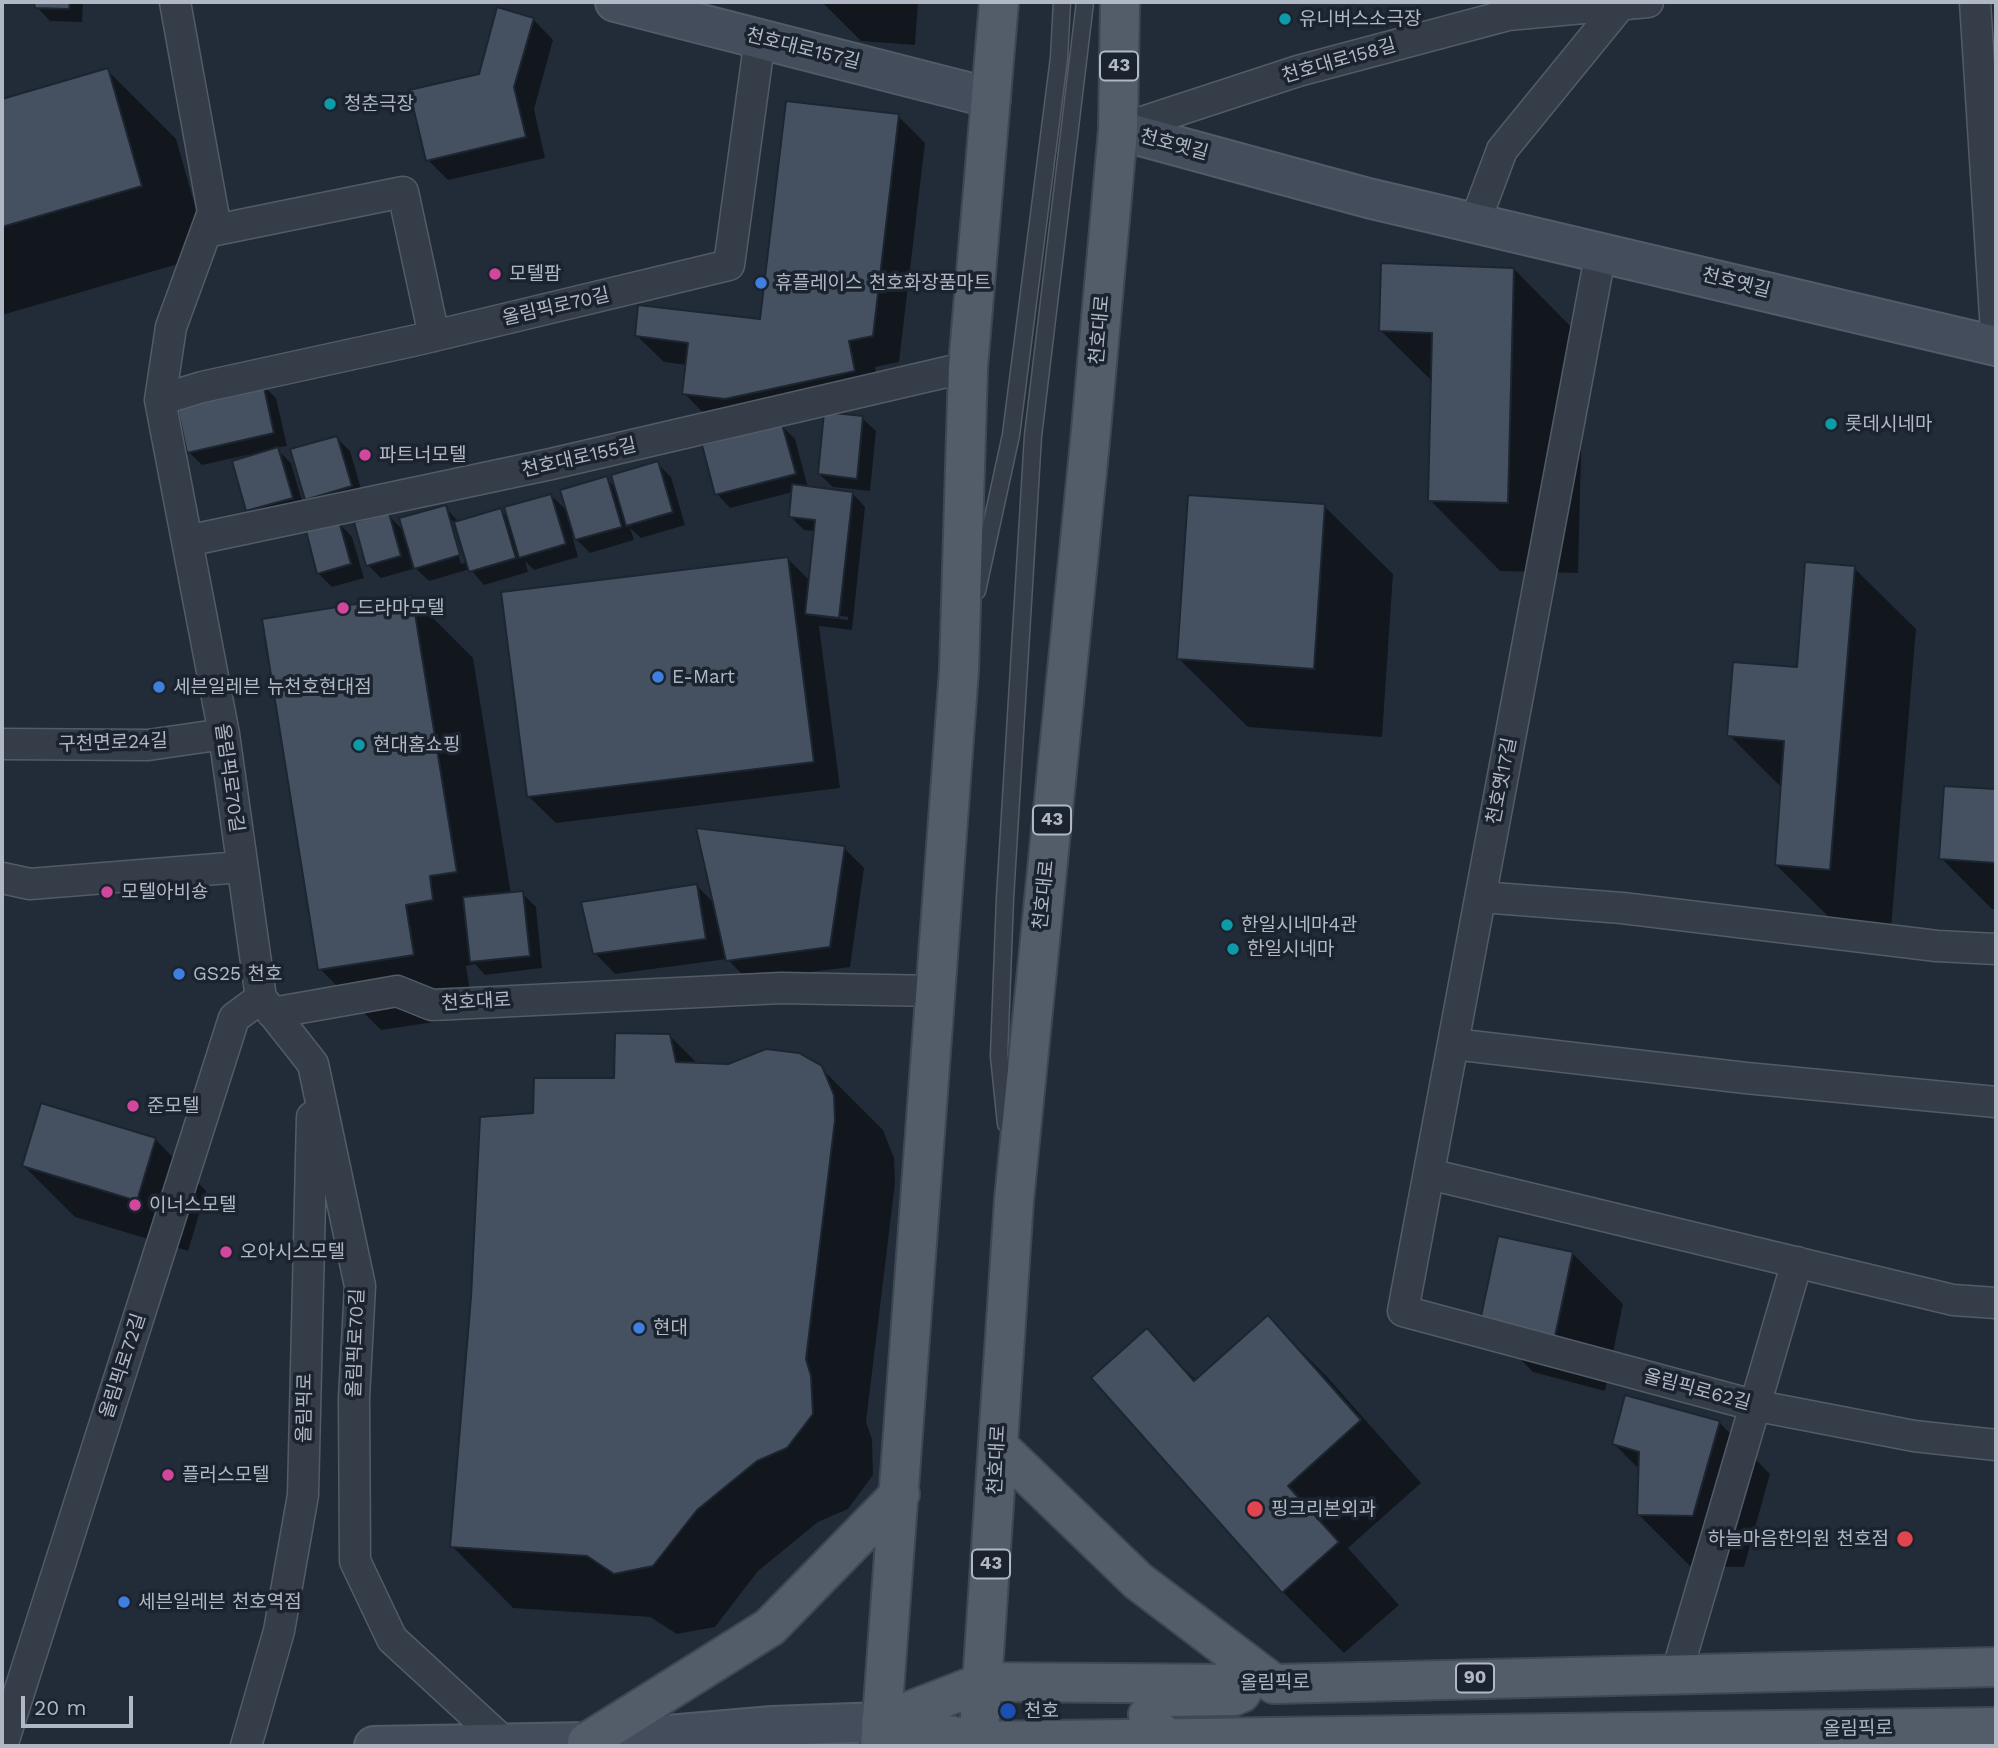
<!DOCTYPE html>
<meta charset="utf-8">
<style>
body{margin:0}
#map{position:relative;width:1998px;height:1748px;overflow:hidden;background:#222c39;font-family:"Work Sans",sans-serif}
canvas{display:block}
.frame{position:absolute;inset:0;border:4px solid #b0b8c6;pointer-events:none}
.scale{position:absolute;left:21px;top:1696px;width:112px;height:32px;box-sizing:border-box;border:4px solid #b0b8c6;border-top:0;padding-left:9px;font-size:21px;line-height:24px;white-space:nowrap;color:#b0b8c6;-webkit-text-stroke:5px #1b232e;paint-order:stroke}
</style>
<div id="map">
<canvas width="1998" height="1748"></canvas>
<div class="frame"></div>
<div class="scale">20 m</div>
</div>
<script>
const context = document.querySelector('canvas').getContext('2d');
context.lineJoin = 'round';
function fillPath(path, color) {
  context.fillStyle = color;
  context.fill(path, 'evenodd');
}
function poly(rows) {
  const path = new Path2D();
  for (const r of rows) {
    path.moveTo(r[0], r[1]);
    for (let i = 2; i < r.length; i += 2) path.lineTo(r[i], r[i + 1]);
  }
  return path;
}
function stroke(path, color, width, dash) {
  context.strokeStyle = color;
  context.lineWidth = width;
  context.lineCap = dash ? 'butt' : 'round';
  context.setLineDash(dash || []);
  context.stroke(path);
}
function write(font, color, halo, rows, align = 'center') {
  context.font = font + ' "Work Sans","Noto Sans KR",sans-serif';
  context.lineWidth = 7;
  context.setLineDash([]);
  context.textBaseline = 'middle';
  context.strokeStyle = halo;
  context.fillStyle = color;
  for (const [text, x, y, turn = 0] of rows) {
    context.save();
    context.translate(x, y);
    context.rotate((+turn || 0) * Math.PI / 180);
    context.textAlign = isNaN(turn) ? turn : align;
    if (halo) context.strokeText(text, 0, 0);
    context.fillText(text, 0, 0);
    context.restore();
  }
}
fillPath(poly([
 [36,2,83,2,82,22,50,21,37,7],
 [822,2,918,2,915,45,861,41],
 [533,19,553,40,534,109,545,158,448,180,428,160,480,76],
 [107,70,176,139,209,255,2,315,2,101],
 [898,116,925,143,899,362,875,367,881,398,710,420,684,393,687,365,664,362,637,336,762,321],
 [1514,269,1584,340,1578,573,1500,571,1430,500,1433,382,1381,331],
 [262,385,276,398,287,446,276,448,291,463,305,511,261,524,248,510,247,455,202,465,189,452],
 [862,418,876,431,870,491,833,487,819,474],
 [782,426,795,439,808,488,852,493,865,507,852,630,819,626,840,788,556,823,529,797,787,558,810,581,815,531,804,530,790,516,793,492,730,508,717,494],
 [819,613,848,617,848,620,819,617],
 [337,438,350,451,364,499,320,512,307,499],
 [657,463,671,477,685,525,641,538,630,528,634,540,590,553,572,535,578,557,534,570,525,561,528,572,484,585,470,569,429,581,411,564,413,569,381,578,368,565,388,515,405,532,445,507,459,522,500,510,510,520,551,495,569,513,606,478,617,489],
 [448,520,452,520,465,563,461,564],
 [1324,506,1393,574,1382,737,1248,727,1179,659],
 [339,523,352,537,364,578,332,587,318,573],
 [1854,568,1916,629,1891,930,1838,926,1776,865,1782,788,1729,735,1798,669],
 [412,597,473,658,511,894,522,893,536,907,542,968,485,975,475,964,466,966,474,1016,381,1030,320,969],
 [1946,788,1996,791,1996,909,1992,909,1941,858],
 [844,848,864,868,850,967,748,980,727,959,615,974,595,953,697,886,715,904],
 [669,1035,699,1065,821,1068,883,1130,894,1158,895,1183,866,1422,872,1439,873,1475,848,1509,818,1522,758,1571,715,1627,677,1634,650,1617,513,1608,452,1546,534,1115,616,1080],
 [155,1139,206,1191,188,1251,75,1217,24,1166],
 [1572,1253,1623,1304,1605,1391,1533,1372,1482,1321],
 [1268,1317,1329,1379,1421,1483,1348,1548,1399,1605,1344,1653,1283,1592,1093,1379,1146,1331,1197,1381],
 [1719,1422,1770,1474,1744,1567,1690,1566,1639,1515,1640,1470,1614,1444]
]), '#0007');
const building = poly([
 [34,2,70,2,69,9,35,8,34,2],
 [497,7,534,18,514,87,526,137,426,161,409,90,479,74,497,7],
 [108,68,142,186,2,227,2,99,108,68],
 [786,101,899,114,873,336,849,341,855,371,725,399,682,394,688,343,635,336,638,305,760,319,786,101],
 [1381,263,1514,268,1508,503,1428,501,1432,333,1379,331,1381,263],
 [263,383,274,433,187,453,176,402,263,383],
 [824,412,863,416,857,479,818,474,824,412],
 [782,424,796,474,715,495,702,445,782,424],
 [337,436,352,486,305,500,290,449,337,436],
 [278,447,293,498,246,511,232,461,278,447],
 [658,461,673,512,626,526,611,475,658,461],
 [607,476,622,527,575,540,560,490,607,476],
 [792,484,853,492,839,618,805,614,815,520,789,517,792,484],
 [551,494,566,544,519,558,504,507,551,494],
 [1188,495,1325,504,1314,669,1177,659,1188,495],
 [446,505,460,555,414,569,399,518,446,505],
 [501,508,516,558,469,572,454,522,501,508],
 [389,513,401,556,366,566,354,522,389,513],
 [339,521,351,564,317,574,306,531,339,521],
 [788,557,814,762,527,797,501,592,788,557],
 [1805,562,1855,566,1830,870,1775,865,1784,741,1727,736,1733,662,1797,667,1805,562],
 [412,595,457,872,430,876,433,900,406,905,414,955,318,970,262,619,412,595],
 [1944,786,1996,789,1996,863,1939,859,1944,786],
 [696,828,845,846,830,947,726,961,696,828],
 [697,884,706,939,593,954,581,902,697,884],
 [523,891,530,956,470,962,463,897,523,891],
 [615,1033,670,1034,676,1062,728,1064,766,1049,799,1053,822,1066,834,1095,835,1120,806,1359,811,1376,813,1414,787,1448,757,1461,697,1510,653,1566,614,1574,587,1556,450,1547,471,1297,480,1117,533,1113,534,1078,614,1078,615,1033],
 [41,1103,156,1138,137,1201,22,1166,41,1103],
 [1498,1236,1573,1252,1554,1341,1480,1321,1498,1236],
 [1268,1315,1361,1420,1288,1486,1339,1542,1282,1593,1091,1378,1147,1328,1194,1381,1268,1315],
 [1625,1395,1720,1421,1693,1516,1637,1515,1639,1452,1612,1444,1625,1395]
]);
fillPath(building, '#455161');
stroke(building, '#1c2530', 2);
const lane = poly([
 [977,591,1011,435,1059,58,1062,2],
 [1006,1124,999,1056,1005,898,1033,436,1085,2]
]);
const street = poly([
 [175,2,213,212,171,327,160,400,224,734,261,998,313,1064,360,1286,354,1398,355,1561,392,1639,506,1744],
 [1975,2,1996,332],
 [1118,130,1298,71,1508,15,1648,2],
 [1475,222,1502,150,1621,4],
 [206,232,403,192,434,336],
 [1601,251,1403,1311,1753,1405,1914,1436,1996,1445],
 [160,400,202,387,417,340,729,265,760,38],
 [187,541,551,464,968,367],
 [2,744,148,745,224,734],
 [2,878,30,884,241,867],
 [1481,897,1622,908,1937,946,1996,949],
 [272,1013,397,991,432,1005,781,988,937,991],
 [1453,1044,1746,1078,1996,1102],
 [1429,1174,1953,1300,1996,1303],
 [1677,1672,1797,1262],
 [2,1746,234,1018,261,998],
 [246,1746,279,1631,303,1495,312,1117]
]);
const secondary = poly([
 [615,2,991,98],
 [1118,130,1368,198,1996,346],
 [374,1746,587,1742,772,1726,881,1722]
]);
const primary = poly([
 [998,1446,1138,1581,1274,1684,1996,1667],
 [881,1722,979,1741,1996,1727],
 [881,1722,984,1682,1246,1684,1241,1693,1234,1696,1166,1697,1158,1701,1148,1715,1151,1724,1166,1737],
 [594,1746,587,1742,770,1627,900,1494],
 [880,1746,959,670,968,367,999,2],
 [978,1746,1014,1200,1090,441,1118,130,1120,2]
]);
stroke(lane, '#535b67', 19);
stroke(street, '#535b67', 33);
stroke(secondary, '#535b67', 42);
stroke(primary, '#3e4753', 42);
stroke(lane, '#353d49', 16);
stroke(street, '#353d49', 30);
stroke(secondary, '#434d5c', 38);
stroke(primary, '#535c69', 38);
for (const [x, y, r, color] of [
 [1285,19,7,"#0f9aa8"],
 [330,104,7,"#0f9aa8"],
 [495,274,7,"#d1479c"],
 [761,283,7,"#3f7fe0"],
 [1831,424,7,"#0f9aa8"],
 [365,455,7,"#d1479c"],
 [343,608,7,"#d1479c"],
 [658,677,7,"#3f7fe0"],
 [159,687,7,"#3f7fe0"],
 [359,745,7,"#0f9aa8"],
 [107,892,7,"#d1479c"],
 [1227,925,7,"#0f9aa8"],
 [1233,949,7,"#0f9aa8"],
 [179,974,7,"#3f7fe0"],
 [133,1106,7,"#d1479c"],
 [135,1205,7,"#d1479c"],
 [226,1252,7,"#d1479c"],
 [639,1328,7,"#3f7fe0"],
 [168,1475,7,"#d1479c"],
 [1255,1509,9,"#e0444e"],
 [1905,1539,9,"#e0444e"],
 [124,1602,7,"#3f7fe0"],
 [1008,1711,9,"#1a4fb4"]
]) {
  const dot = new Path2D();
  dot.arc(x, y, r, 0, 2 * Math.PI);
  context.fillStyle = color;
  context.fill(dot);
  stroke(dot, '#1b232e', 2.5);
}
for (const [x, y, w] of [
 [1119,66,38],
 [1052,820,38],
 [991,1564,38],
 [1475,1678,38]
]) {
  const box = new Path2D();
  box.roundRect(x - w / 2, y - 14.5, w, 29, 5);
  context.fillStyle = '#1b232e';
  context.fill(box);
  stroke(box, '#b0b8c6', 2);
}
write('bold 18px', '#b0b8c6', null, [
 ["43",1119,66],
 ["43",1052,820],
 ["43",991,1564],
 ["90",1475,1678]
]);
write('19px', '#b0b8c6', '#1b232e', [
 ["유니버스소극장",1299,19],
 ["청춘극장",344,104],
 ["모텔팜",509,274],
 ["휴플레이스 천호화장품마트",775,283],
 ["롯데시네마",1845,424],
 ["파트너모텔",379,455],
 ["드라마모텔",357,608],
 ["E-Mart",672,677],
 ["세븐일레븐 뉴천호현대점",173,687],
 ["현대홈쇼핑",373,745],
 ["모텔아비숑",121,892],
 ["한일시네마4관",1241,925],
 ["한일시네마",1247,949],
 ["GS25 천호",193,974],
 ["준모텔",147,1106],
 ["이너스모텔",149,1205],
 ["오아시스모텔",240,1252],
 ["현대",653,1328],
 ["플러스모텔",182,1475],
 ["핑크리본외과",1271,1509],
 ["하늘마음한의원 천호점",1889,1539,"right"],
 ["세븐일레븐 천호역점",138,1602],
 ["천호",1024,1711]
], 'left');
write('19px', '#b0b8c6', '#1b232e', [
 ["천호대로157길",803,49,14],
 ["천호대로158길",1339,61,-16],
 ["천호옛길",1174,145,15],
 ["천호옛길",1736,283,14],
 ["올림픽로70길",556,307,-13],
 ["천호대로",1100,330,-85],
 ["천호대로155길",579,458,-13],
 ["구천면로24길",113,743,-2],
 ["올림픽로70길",229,778,82],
 ["천호옛17길",1502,781,-79],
 ["천호대로",1044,895,-84],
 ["천호대로",476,1002,-3],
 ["올림픽로70길",356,1343,-88],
 ["올림픽로72길",123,1366,-72],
 ["올림픽로62길",1697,1390,15],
 ["올림픽로",305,1408,-89],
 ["천호대로",997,1460,-87],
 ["올림픽로",1275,1683,-1],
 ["올림픽로",1858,1729,-1]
]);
</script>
